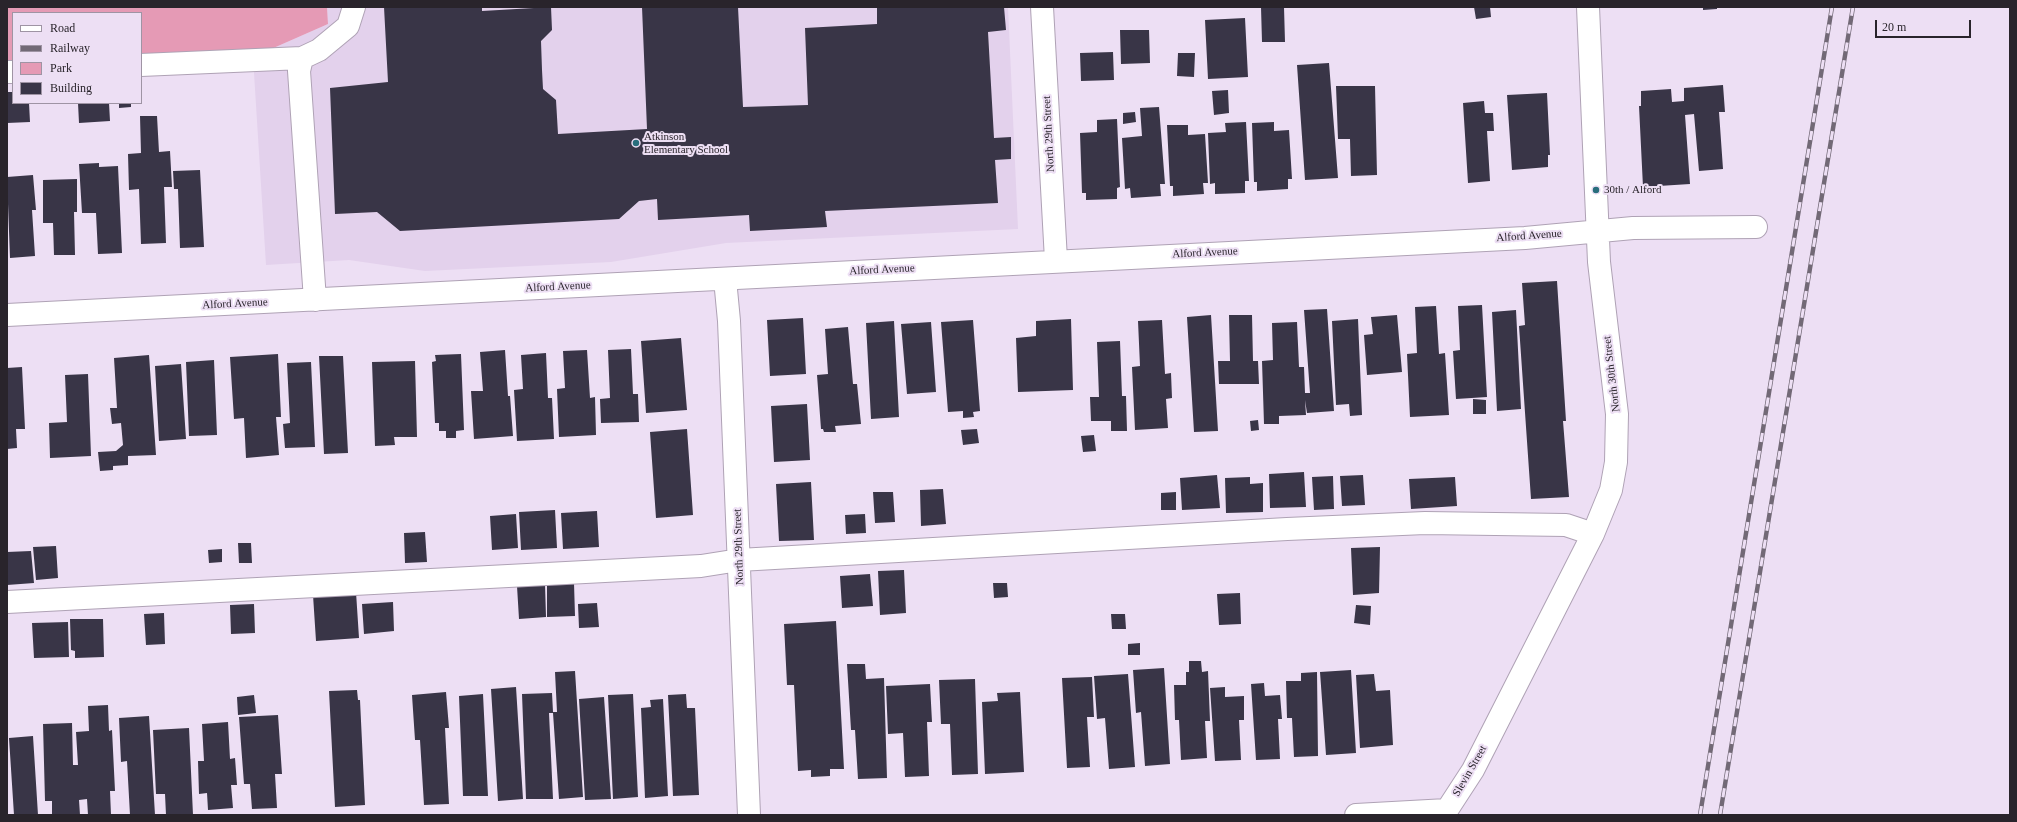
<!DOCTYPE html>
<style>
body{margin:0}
#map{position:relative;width:2017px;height:822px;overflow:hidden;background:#eddff4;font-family:Georgia,serif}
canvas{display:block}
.frame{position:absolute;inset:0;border:8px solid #29242b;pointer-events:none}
.legend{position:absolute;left:12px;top:12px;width:130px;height:92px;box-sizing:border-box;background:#eddff4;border:1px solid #9f94a4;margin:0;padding:5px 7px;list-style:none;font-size:12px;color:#29242b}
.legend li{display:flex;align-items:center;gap:8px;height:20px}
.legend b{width:20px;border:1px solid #9f94a4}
.scale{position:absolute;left:1875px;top:20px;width:96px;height:18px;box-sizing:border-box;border:2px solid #29242b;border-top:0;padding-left:5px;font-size:12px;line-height:14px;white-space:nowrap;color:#29242b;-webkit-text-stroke:3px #eddff4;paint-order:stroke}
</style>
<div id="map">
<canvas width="2017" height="822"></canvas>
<div class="frame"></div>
<ul class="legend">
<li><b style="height:5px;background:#fff"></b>Road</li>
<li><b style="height:5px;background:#726976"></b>Railway</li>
<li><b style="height:11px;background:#e59ab5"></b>Park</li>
<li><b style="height:11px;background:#393547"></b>Building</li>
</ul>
<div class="scale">20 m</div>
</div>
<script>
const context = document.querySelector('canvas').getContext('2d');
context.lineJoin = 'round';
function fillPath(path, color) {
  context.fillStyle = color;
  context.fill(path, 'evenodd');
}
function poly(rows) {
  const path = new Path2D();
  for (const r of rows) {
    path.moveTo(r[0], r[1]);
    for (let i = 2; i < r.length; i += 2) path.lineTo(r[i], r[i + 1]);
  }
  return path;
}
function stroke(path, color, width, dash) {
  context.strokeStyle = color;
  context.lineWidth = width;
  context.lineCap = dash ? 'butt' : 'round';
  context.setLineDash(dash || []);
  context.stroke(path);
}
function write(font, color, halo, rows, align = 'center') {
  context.font = font + ' Georgia,serif';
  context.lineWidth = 4;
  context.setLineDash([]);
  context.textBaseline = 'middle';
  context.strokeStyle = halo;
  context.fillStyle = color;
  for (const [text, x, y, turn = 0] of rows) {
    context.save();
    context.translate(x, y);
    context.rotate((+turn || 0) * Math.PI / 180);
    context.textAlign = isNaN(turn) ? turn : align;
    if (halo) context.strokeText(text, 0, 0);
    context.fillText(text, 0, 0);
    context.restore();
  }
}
fillPath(poly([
 [327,7,1008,7,1018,229,726,243,611,262,425,271,349,260,266,265,253,57,328,24]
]), '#e3d1ec');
fillPath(poly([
 [7,7,327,7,328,24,253,57,141,62,141,13,13,13,13,68,7,68]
]), '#e59ab5');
fillPath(poly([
 [384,7,482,7,482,11,551,7,552,30,541,41,542,70,543,89,556,100,558,134,647,129,642,7,738,7,743,107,808,105,805,28,877,24,877,7,1004,7,1006,30,988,32,994,138,1011,137,1011,159,995,160,998,203,825,211,827,227,750,231,749,215,658,220,657,199,639,201,619,219,400,231,377,212,335,214,330,88,388,82],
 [1261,7,1284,7,1285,42,1262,42],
 [1474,7,1490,7,1491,17,1476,19],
 [1703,7,1717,7,1717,9,1703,10],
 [1245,18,1248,77,1208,79,1205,20],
 [1120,30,1149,30,1150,63,1121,64],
 [1113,52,1114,80,1081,81,1080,53],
 [1178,53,1195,53,1194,77,1177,76],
 [1329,63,1338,178,1305,180,1297,65],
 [1723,85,1725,112,1719,112,1723,169,1699,171,1694,114,1685,115,1690,184,1643,187,1639,106,1641,106,1641,91,1671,89,1672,102,1684,101,1684,88],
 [1336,86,1375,86,1377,175,1351,176,1350,139,1338,139],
 [1228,90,1229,113,1214,115,1212,91],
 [7,92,13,92,13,103,29,103,30,122,7,123],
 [1547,93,1550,155,1548,155,1548,167,1512,170,1507,95],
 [1484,101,1485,113,1493,113,1494,131,1487,131,1490,181,1468,183,1463,103],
 [78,103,109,103,110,121,79,123],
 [119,103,131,103,131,107,119,108],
 [1159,107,1165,184,1160,184,1161,196,1131,198,1130,188,1125,189,1122,138,1142,136,1140,108],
 [1135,112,1136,122,1123,124,1123,113],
 [140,116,157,116,159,152,170,151,172,187,164,187,166,243,141,244,139,189,129,190,128,154,141,153],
 [1117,119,1120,187,1117,188,1117,199,1086,200,1086,193,1082,193,1080,133,1097,132,1097,120],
 [1246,122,1249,181,1245,181,1245,193,1215,194,1215,183,1210,184,1208,133,1226,132,1225,123],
 [1274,122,1274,131,1289,130,1292,179,1288,179,1288,189,1257,191,1257,182,1254,182,1252,123],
 [1167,125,1188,125,1188,135,1205,134,1208,183,1203,183,1204,194,1173,196,1173,186,1170,186],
 [99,163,99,167,118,166,122,253,98,254,96,213,82,213,79,164],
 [200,170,204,247,180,248,178,189,174,189,173,171],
 [33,175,36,210,32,210,35,256,10,258,7,177],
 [77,179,77,212,74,212,75,255,54,255,53,223,43,223,43,180],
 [1557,281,1566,421,1563,421,1569,497,1531,499,1519,326,1525,325,1522,283],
 [1482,305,1487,397,1456,399,1453,351,1460,350,1458,306],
 [1436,306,1439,354,1445,353,1449,415,1410,417,1407,354,1417,353,1415,307],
 [1327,309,1334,411,1307,413,1305,400,1306,415,1279,416,1279,424,1264,424,1262,361,1273,360,1272,323,1297,322,1299,367,1304,367,1305,393,1310,393,1304,310],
 [1516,310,1521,409,1497,411,1492,312],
 [1211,315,1218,431,1194,432,1187,317],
 [1229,315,1252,315,1253,361,1258,361,1259,384,1219,384,1218,361,1230,361],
 [1397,315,1402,372,1367,375,1364,335,1373,334,1371,317],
 [803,318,806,374,770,376,767,320],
 [1071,319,1073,390,1018,392,1016,338,1036,336,1036,321],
 [1358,319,1362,415,1350,416,1349,404,1336,405,1332,321],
 [973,320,980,411,973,412,974,417,963,418,963,411,948,412,941,322],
 [1162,320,1165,374,1171,373,1172,398,1166,399,1168,428,1135,430,1132,367,1140,366,1138,321],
 [894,321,899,417,871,419,866,323],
 [931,322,936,392,907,394,901,324],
 [848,327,853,384,857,384,861,424,835,426,836,432,824,432,823,429,821,429,817,375,828,374,825,329],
 [681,338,687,410,646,413,641,341],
 [1120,341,1122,396,1126,396,1127,431,1111,431,1111,421,1091,421,1090,397,1099,397,1097,342],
 [631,349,633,394,638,394,639,422,601,423,600,399,610,398,608,350],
 [505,350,508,396,510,396,513,436,474,439,471,391,483,391,480,352],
 [587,350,590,398,595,397,596,435,559,437,557,389,565,388,563,351],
 [546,353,548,398,552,398,554,439,517,441,514,390,523,389,521,355],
 [278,354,281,417,276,417,279,455,246,458,244,418,234,419,230,357],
 [461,354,464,430,456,431,456,438,446,438,446,431,439,431,439,423,435,423,432,362,436,361,435,355],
 [149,355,156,455,128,456,128,465,113,466,113,470,100,471,98,452,116,451,123,445,121,423,112,424,110,408,117,408,114,358],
 [319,356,343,356,348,453,324,454],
 [214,360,217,435,189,436,186,362],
 [415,361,417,437,394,437,395,445,375,446,372,362],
 [311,362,315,447,285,448,283,424,290,423,287,363],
 [181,364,186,439,159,441,155,366],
 [22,367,25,429,16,429,17,448,7,449,7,368],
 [88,374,91,456,50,458,49,423,67,422,65,375],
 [1473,399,1486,400,1486,414,1473,414],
 [807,404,810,460,774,462,771,406],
 [1258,420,1259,430,1251,431,1250,421],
 [687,429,693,515,656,518,650,432],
 [977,429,979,443,963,445,961,430],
 [1094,435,1096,451,1083,452,1081,436],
 [1304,472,1306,507,1270,508,1269,474],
 [1217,475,1220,508,1182,510,1180,478],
 [1363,475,1365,505,1342,506,1340,476],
 [1333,476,1334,509,1314,510,1312,477],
 [1250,477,1250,484,1263,483,1263,512,1226,513,1225,478],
 [1455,477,1457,506,1411,509,1409,479],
 [811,482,814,540,779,541,776,484],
 [943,489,946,524,921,526,920,490],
 [873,492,893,492,895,522,875,523],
 [1176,492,1176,510,1161,510,1161,493],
 [555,510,557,548,521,550,519,512],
 [597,511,599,547,563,549,561,513],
 [516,514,518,548,492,550,490,516],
 [865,514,866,533,846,534,845,515],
 [425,532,427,562,405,563,404,533],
 [238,543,251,543,252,563,239,563],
 [56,546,58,578,36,580,33,547],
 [1380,547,1379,593,1353,595,1351,548],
 [222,549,222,562,209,563,208,550],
 [31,551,34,583,7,585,7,552],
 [904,570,906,613,880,615,878,571],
 [870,574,873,606,842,608,840,576],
 [574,583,575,616,547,617,547,584],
 [993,583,1007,583,1008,597,994,598],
 [545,584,546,617,519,619,517,586],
 [356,592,359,638,316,641,313,595],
 [1240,593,1241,624,1219,625,1217,594],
 [393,602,394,631,364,634,362,604],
 [597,603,599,627,579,628,578,604],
 [254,604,255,633,231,634,230,605],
 [1356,605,1371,606,1370,625,1354,623],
 [164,613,165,644,146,645,144,614],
 [1111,614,1125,614,1126,629,1112,629],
 [70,619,103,619,104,657,75,658,75,651,71,650],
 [836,621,844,769,830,769,830,776,811,777,811,770,798,771,794,685,787,685,784,624],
 [68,622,69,657,34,658,32,623],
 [1140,643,1140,655,1128,655,1128,644],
 [1189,661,1201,661,1202,672,1208,671,1210,721,1205,721,1207,758,1181,760,1179,720,1175,720,1174,685,1186,685,1186,672,1189,672],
 [847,664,865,664,866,679,884,678,887,778,858,779,855,730,851,730],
 [1164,668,1170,764,1145,766,1141,712,1136,713,1133,670],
 [1351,670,1356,753,1326,755,1320,672],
 [575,671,583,797,559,799,553,713,549,713,553,799,526,799,522,694,552,693,553,712,557,712,555,672],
 [1317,672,1318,756,1294,757,1292,718,1287,718,1286,681,1301,681,1301,673],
 [1128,674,1135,767,1109,769,1105,718,1097,719,1094,676],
 [1374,674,1376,691,1390,690,1393,745,1360,748,1356,675],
 [1092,677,1094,717,1087,717,1090,767,1067,768,1062,678],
 [975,679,978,774,952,775,950,724,941,724,939,680],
 [1264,683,1265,696,1280,695,1282,719,1278,719,1280,759,1256,760,1251,684],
 [930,684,932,722,927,722,929,776,905,777,903,733,888,734,886,686],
 [516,687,523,799,498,801,491,689],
 [1225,687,1225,697,1244,696,1244,720,1239,720,1241,760,1215,761,1210,688],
 [357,690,358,700,360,700,365,805,335,807,329,691],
 [446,692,449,728,445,728,449,804,424,805,420,740,415,740,412,695],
 [1020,692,1024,772,985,774,982,702,998,701,997,693],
 [483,694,488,796,463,796,459,696],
 [633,694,638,797,613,799,608,695],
 [686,694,687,708,695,708,699,795,673,796,668,695],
 [254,695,256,713,238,715,237,697],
 [604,697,611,799,585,800,579,699],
 [663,699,668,796,645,798,641,708,651,707,650,700],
 [108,705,109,731,112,730,115,791,110,791,111,815,88,815,87,799,79,800,80,815,52,815,52,801,45,801,43,724,72,723,73,765,78,765,76,732,89,731,88,706],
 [278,715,282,774,275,774,277,808,252,809,250,784,244,784,239,717],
 [149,716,155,815,130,815,127,761,121,762,119,718],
 [228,722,230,759,235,758,237,785,231,785,233,808,208,810,207,793,199,794,198,761,204,761,202,724],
 [189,728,193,815,166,815,165,794,156,794,153,730],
 [33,736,38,815,14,815,9,738]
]), '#393547');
const minor = poly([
 [1042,7,1056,260],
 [141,65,302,58],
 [7,72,13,72],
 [725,279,729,321,749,815],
 [315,300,299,71,302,58,319,50,348,26,354,7],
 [7,315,1525,238,1633,228,1756,227],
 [7,602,701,566,739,560,1287,529,1425,523,1566,525,1593,534],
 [1356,815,1447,810,1473,770,1593,534,1611,490,1616,462,1617,414,1599,262,1588,7]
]);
stroke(minor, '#afa2b5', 24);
stroke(minor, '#fff', 22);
const rail = poly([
 [1700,815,1832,7],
 [1720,815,1853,7]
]);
stroke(rail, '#726976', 4.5);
stroke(rail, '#eddff4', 3, [9]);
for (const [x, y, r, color] of [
 [636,143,4,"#286e7c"],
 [1596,190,4,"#286e7c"]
]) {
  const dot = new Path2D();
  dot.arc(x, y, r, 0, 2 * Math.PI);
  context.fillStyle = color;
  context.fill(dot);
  stroke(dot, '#eddff4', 1.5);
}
write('11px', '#29242b', '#eddff4', [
 ["North 29th Street",1049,134,-93],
 ["Alford Avenue",1529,236,-4],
 ["Alford Avenue",1205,253,-3],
 ["Alford Avenue",882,270,-3],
 ["Alford Avenue",558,287,-3],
 ["Alford Avenue",235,304,-3],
 ["North 30th Street",1612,374,-97],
 ["North 29th Street",739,547,-92],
 ["Slevin Street",1470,771,-60]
]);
write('11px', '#29242b', '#eddff4', [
 ["Atkinson",644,137],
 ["Elementary School",644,150],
 ["30th / Alford",1604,190]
], 'left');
</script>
